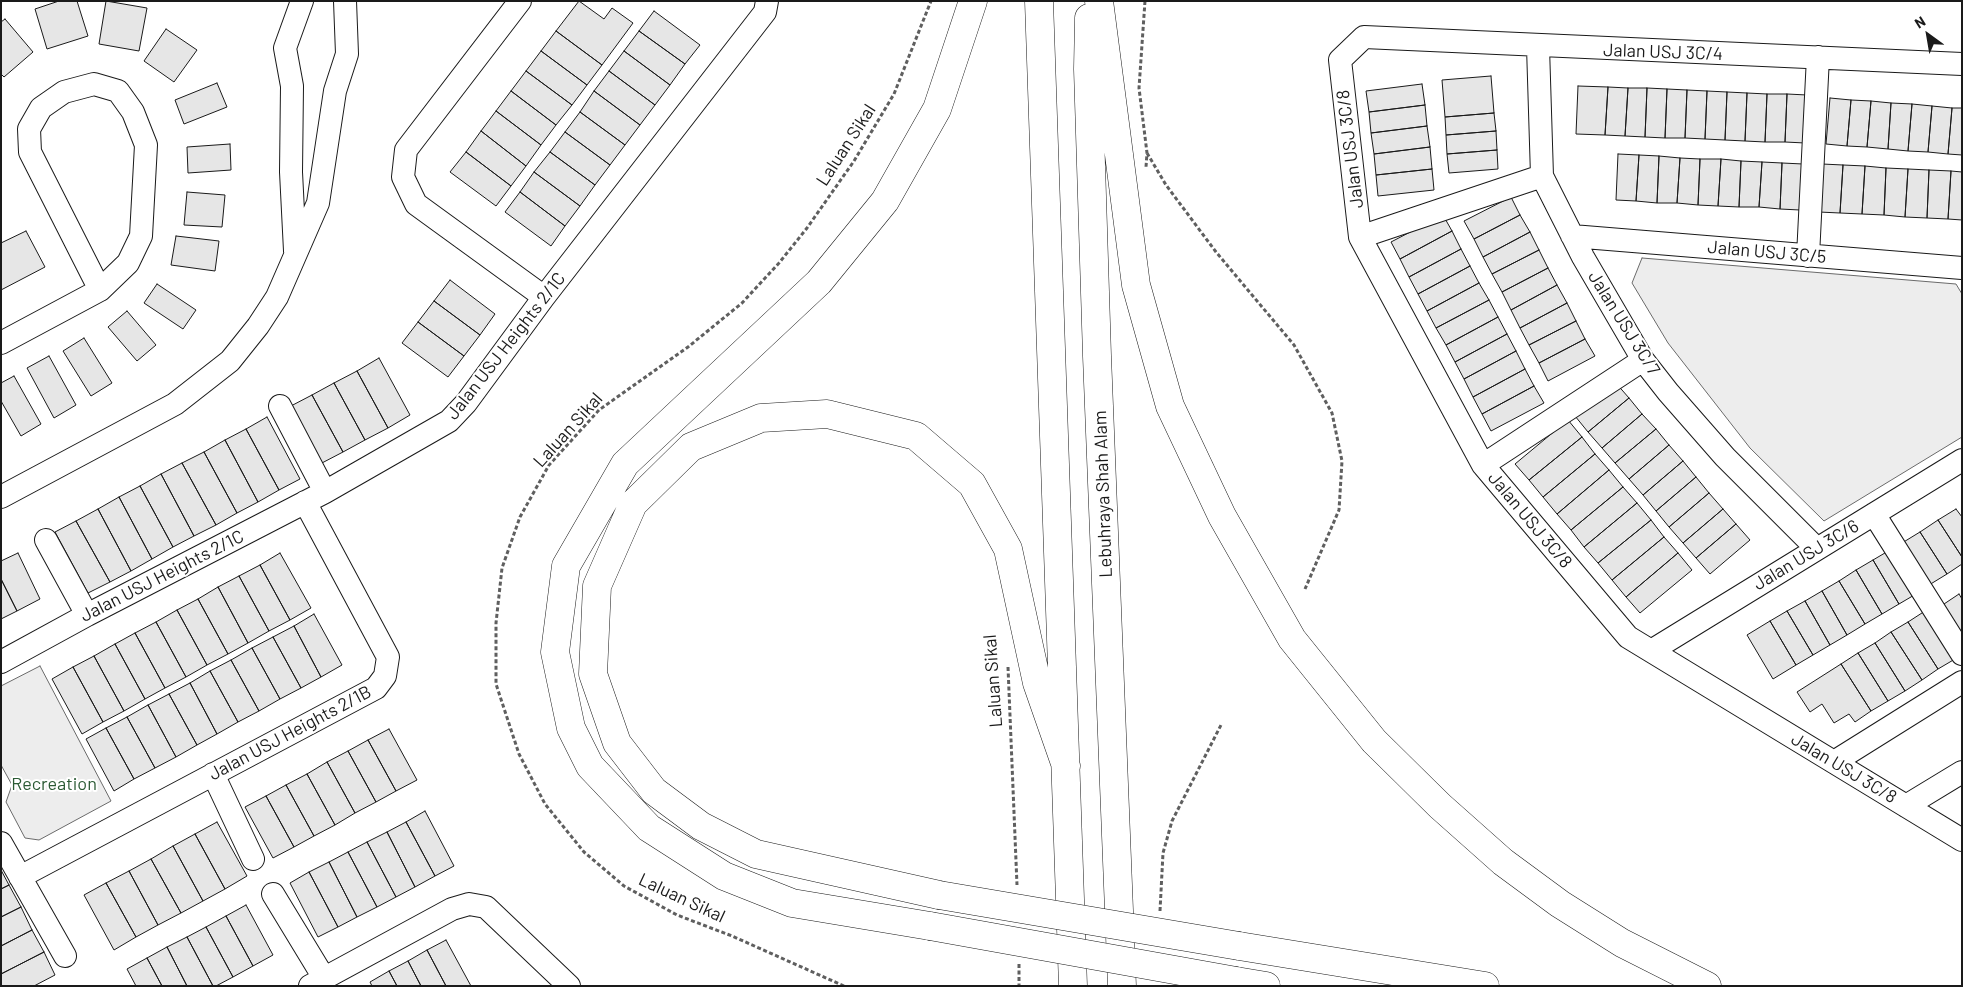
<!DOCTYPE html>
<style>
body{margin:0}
#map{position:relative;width:1963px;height:987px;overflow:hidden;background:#fff;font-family:Barlow,sans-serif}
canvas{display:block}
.frame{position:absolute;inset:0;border:2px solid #1a1a1a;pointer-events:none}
.north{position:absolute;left:1903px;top:10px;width:50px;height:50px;-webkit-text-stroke:4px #fff;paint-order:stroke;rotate:328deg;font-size:14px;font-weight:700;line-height:20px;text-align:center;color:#1a1a1a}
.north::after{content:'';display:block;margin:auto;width:18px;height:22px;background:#1a1a1a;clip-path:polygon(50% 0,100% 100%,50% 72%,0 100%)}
</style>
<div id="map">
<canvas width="1963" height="987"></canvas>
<div class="frame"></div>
<div class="north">N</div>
</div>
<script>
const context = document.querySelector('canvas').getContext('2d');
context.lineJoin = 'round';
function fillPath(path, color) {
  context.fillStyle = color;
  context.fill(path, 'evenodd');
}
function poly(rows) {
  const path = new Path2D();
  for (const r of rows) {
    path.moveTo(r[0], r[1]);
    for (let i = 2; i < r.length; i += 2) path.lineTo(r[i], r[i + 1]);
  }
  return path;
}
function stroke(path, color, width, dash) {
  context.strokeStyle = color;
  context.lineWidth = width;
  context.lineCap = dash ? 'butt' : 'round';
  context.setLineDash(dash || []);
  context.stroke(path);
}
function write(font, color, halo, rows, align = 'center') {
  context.font = font + ' Barlow,sans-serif';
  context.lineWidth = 4;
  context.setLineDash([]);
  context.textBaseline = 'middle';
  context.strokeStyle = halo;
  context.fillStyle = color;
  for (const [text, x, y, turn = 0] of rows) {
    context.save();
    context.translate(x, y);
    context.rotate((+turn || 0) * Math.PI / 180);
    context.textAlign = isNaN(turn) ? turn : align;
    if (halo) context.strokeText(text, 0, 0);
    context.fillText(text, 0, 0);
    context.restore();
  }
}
const green = poly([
 [1642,258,1956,284,1962,294,1962,437,1824,521,1750,448,1668,343,1632,283,1642,258],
 [40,666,111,801,39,840,25,838,6,802,12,785,1,765,1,686,40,666]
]);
fillPath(green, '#ededed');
stroke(green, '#6a6a6a', 1);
const building = poly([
 [59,1,77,1,88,36,47,49,35,9,59,1],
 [106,1,147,8,139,51,99,44,106,1],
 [579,1,604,19,612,8,633,23,602,65,556,31,579,1],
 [654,11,700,45,685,64,639,31,654,11],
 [5,19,33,52,4,77,1,74,1,22,5,19],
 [166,29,197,50,174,82,144,61,166,29],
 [556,31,602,65,587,85,541,51,556,31],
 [639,31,685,64,670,85,624,51,639,31],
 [541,51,587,85,572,105,526,71,541,51],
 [624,51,670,85,655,105,609,71,624,51],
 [526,71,572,105,556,125,511,91,526,71],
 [609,71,655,105,640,125,594,91,609,71],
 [1491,76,1494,113,1445,117,1442,80,1491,76],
 [217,83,227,107,184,124,175,100,217,83],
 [1422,84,1425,105,1369,112,1366,91,1422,84],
 [1578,86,1608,87,1605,135,1576,134,1578,86],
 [1608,87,1628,88,1625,136,1605,135,1608,87],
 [1628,88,1647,88,1645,137,1625,136,1628,88],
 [1647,88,1667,89,1665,138,1645,137,1647,88],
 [1667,89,1687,90,1685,138,1665,138,1667,89],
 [1687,90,1707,91,1705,139,1685,138,1687,90],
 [511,91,556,125,541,145,496,111,511,91],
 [594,91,640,125,625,145,580,112,594,91],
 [1707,91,1727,92,1725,140,1705,139,1707,91],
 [1727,92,1747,93,1745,141,1725,140,1727,92],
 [1747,93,1767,94,1765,142,1745,141,1747,93],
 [1767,94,1787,94,1785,142,1765,142,1767,94],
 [1787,94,1807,95,1805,143,1785,142,1787,94],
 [1830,98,1851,100,1847,146,1826,144,1830,98],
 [1851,100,1871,101,1867,147,1847,146,1851,100],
 [1871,101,1891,103,1888,149,1867,147,1871,101],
 [1891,103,1912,104,1908,151,1888,149,1891,103],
 [1912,104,1932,106,1928,152,1908,151,1912,104],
 [1425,105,1427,126,1371,133,1369,112,1425,105],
 [1932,106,1952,108,1948,154,1928,152,1932,106],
 [1952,108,1962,108,1962,155,1948,154,1952,108],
 [496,111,541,145,526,166,481,131,496,111],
 [580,112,625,145,610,165,565,132,580,112],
 [1494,113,1496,131,1446,135,1445,117,1494,113],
 [1427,126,1430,147,1374,154,1371,133,1427,126],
 [481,131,526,166,511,186,466,152,481,131],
 [1496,131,1497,150,1447,154,1446,135,1496,131],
 [565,132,610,165,595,185,550,152,565,132],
 [230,144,231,170,188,173,187,147,230,144],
 [1430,147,1432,169,1376,175,1374,154,1430,147],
 [1497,150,1498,169,1449,173,1447,154,1497,150],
 [466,152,511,186,496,206,450,172,466,152],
 [550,152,595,185,580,206,534,172,550,152],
 [1618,154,1639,155,1636,201,1616,200,1618,154],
 [1639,155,1659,156,1657,203,1636,201,1639,155],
 [1659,156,1680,158,1677,203,1657,203,1659,156],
 [1680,158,1700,159,1698,205,1677,203,1680,158],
 [1700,159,1721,159,1718,206,1698,205,1700,159],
 [1721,159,1741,161,1739,207,1718,206,1721,159],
 [1741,161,1762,162,1759,207,1739,207,1741,161],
 [1762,162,1782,163,1780,209,1759,207,1762,162],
 [1782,163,1803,164,1800,210,1780,209,1782,163],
 [1822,164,1843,165,1840,213,1819,212,1822,164],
 [1843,165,1865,166,1862,214,1840,213,1843,165],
 [1865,166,1886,168,1884,215,1862,214,1865,166],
 [1886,168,1908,169,1905,217,1884,215,1886,168],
 [1432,169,1434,190,1378,196,1376,175,1432,169],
 [1908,169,1929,170,1927,218,1905,217,1908,169],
 [1929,170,1951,171,1948,219,1927,218,1929,170],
 [1951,171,1962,172,1962,220,1948,219,1951,171],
 [534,172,580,206,565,226,520,192,534,172],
 [187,192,225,195,222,227,184,225,187,192],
 [520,192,565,226,551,246,505,212,520,192],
 [1511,197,1520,215,1474,239,1464,221,1511,197],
 [1443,215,1452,231,1400,259,1391,242,1443,215],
 [1520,215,1530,232,1483,257,1474,239,1520,215],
 [26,231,45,267,1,290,1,243,26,231],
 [1452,231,1461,249,1409,277,1400,259,1452,231],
 [1530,232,1539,250,1492,274,1483,257,1530,232],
 [176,236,219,241,215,271,171,265,176,236],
 [1461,249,1470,266,1418,294,1409,277,1461,249],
 [1539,250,1548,268,1502,292,1492,274,1539,250],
 [1470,266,1479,283,1427,311,1418,294,1470,266],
 [1548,268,1557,285,1511,310,1502,292,1548,268],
 [450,280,495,314,480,335,434,301,450,280],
 [1479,283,1489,300,1436,328,1427,311,1479,283],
 [157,284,196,310,183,329,144,303,157,284],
 [1557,285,1567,303,1520,328,1511,310,1557,285],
 [1489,300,1498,317,1446,345,1436,328,1489,300],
 [434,301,480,335,464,356,418,322,434,301],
 [1567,303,1576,321,1529,345,1520,328,1567,303],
 [127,311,156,345,137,361,108,327,127,311],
 [1498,317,1507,334,1455,362,1446,345,1498,317],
 [1576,321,1585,339,1539,363,1529,345,1576,321],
 [418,322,464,356,448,377,402,343,418,322],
 [1507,334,1516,351,1464,379,1455,362,1507,334],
 [84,338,112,383,91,396,63,351,84,338],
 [1585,339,1595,356,1548,381,1539,363,1585,339],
 [1516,351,1525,369,1473,397,1464,379,1516,351],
 [49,356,76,405,54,418,27,368,49,356],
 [379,358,410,415,388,428,357,371,379,358],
 [1525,369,1534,386,1482,414,1473,397,1525,369],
 [357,371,388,428,365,440,334,383,357,371],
 [14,376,41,424,21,436,1,401,1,383,14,376],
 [1615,382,1629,398,1588,432,1575,416,1615,382],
 [334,383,365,440,343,452,312,395,334,383],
 [1534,386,1544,403,1491,431,1482,414,1534,386],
 [312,395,343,452,320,464,289,407,312,395],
 [1629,398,1642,414,1602,448,1588,432,1629,398],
 [1642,414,1656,429,1615,463,1602,448,1642,414],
 [267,417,300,479,279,490,246,429,267,417],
 [1568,420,1582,437,1529,480,1515,464,1568,420],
 [246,429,279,490,258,502,225,440,246,429],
 [1656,429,1669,445,1629,479,1615,463,1656,429],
 [1582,437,1595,454,1543,497,1529,480,1582,437],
 [225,440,258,502,237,513,204,452,225,440],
 [1669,445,1683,461,1643,495,1629,479,1669,445],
 [204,452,237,513,216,525,182,463,204,452],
 [1595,454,1609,470,1557,514,1543,497,1595,454],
 [1683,461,1696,477,1656,511,1643,495,1683,461],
 [182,463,216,525,194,536,161,474,182,463],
 [1609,470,1623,487,1571,530,1557,514,1609,470],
 [161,474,194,536,173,547,140,486,161,474],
 [1696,477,1709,493,1669,527,1656,511,1696,477],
 [140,486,173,547,152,559,119,497,140,486],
 [1623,487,1637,503,1584,547,1571,530,1623,487],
 [1709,493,1723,509,1683,543,1669,527,1709,493],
 [119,497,152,559,131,571,98,509,119,497],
 [1637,503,1651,520,1598,563,1584,547,1637,503],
 [98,509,131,571,110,582,76,521,98,509],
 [1723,509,1736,524,1696,558,1683,543,1723,509],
 [1956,509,1962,517,1962,557,1938,520,1956,509],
 [1651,520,1664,537,1612,580,1598,563,1651,520],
 [1938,520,1962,557,1962,564,1947,574,1920,532,1938,520],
 [76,521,110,582,88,593,55,532,76,521],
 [1736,524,1750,540,1710,574,1696,558,1736,524],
 [1920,532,1947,574,1929,585,1902,543,1920,532],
 [1664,537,1678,553,1626,597,1612,580,1664,537],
 [1890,550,1916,594,1899,604,1873,560,1890,550],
 [18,553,40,599,17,611,1,579,1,561,18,553],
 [280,553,311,608,290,620,260,565,280,553],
 [1678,553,1692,570,1640,613,1626,597,1678,553],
 [1873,560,1899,604,1882,614,1856,570,1873,560],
 [260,565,290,620,269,631,239,576,260,565],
 [1856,570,1882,614,1865,624,1839,581,1856,570],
 [239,576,269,631,248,643,218,587,239,576],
 [1,579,17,611,1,619,1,579],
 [1839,581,1865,624,1847,635,1822,591,1839,581],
 [218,587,248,643,228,654,198,599,218,587],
 [1822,591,1847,635,1830,645,1805,601,1822,591],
 [1959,594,1962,599,1962,639,1941,606,1959,594],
 [198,599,228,654,207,665,177,610,198,599],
 [1805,601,1830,645,1813,655,1787,611,1805,601],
 [177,610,207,665,186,677,156,622,177,610],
 [1787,611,1813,655,1796,665,1770,621,1787,611],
 [1925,611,1955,659,1938,669,1908,622,1925,611],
 [314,614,342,665,321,677,294,626,314,614],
 [1770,621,1796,665,1773,679,1747,635,1770,621],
 [156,622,186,677,165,688,135,633,156,622],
 [1908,622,1938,669,1922,680,1891,632,1908,622],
 [294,626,321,677,301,688,273,637,294,626],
 [1891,632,1922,680,1905,691,1875,643,1891,632],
 [135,633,165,688,145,699,115,644,135,633],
 [273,637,301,688,280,699,252,648,273,637],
 [1875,643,1905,691,1888,701,1858,653,1875,643],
 [115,644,145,699,124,711,94,656,115,644],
 [252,648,280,699,259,711,231,660,252,648],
 [1858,653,1888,701,1871,711,1841,664,1858,653],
 [94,656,124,711,103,722,73,667,94,656],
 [231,660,259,711,238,722,210,671,231,660],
 [1841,664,1871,711,1855,722,1849,714,1834,723,1822,704,1810,712,1797,692,1841,664],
 [73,667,103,722,82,734,52,679,73,667],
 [210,671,238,722,217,734,190,683,210,671],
 [190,683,217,734,197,745,169,694,190,683],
 [169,694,197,745,176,757,148,705,169,694],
 [148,705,176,757,155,768,127,717,148,705],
 [127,717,155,768,134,779,106,728,127,717],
 [106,728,134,779,114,791,86,739,106,728],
 [389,729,417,780,396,791,368,740,389,729],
 [368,740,396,791,376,802,348,751,368,740],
 [348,751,376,802,355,813,327,762,348,751],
 [327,762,355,813,335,825,307,774,327,762],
 [307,774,335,825,314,836,286,785,307,774],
 [286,785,314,836,294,847,266,796,286,785],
 [266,796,294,847,273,858,245,807,266,796],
 [425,811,454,866,435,876,406,822,425,811],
 [217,822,247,876,225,889,195,834,217,822],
 [406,822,435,876,415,887,387,832,406,822],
 [387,832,415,887,396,897,367,842,387,832],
 [195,834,225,889,203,901,173,846,195,834],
 [367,842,396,897,377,907,348,852,367,842],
 [173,846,203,901,181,913,151,859,173,846],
 [348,852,377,907,357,917,329,862,348,852],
 [151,859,181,913,158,925,129,871,151,859],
 [329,862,357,917,338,927,309,872,329,862],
 [1,870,9,885,1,889,1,870],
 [129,871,158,925,136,937,106,883,129,871],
 [309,872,338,927,318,937,290,883,309,872],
 [106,883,136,937,114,950,84,895,106,883],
 [9,885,21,907,1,917,1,889,9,885],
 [246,905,273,955,253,966,226,916,246,905],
 [21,907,32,930,1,946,1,917,21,907],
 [226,916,253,966,233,977,206,927,226,916],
 [206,927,233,977,216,986,213,986,187,937,206,927],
 [32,930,44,952,1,974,1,946,32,930],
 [187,937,213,986,187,986,167,947,187,937],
 [446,940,471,986,446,986,427,950,446,940],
 [167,947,187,986,162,986,147,958,167,947],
 [427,950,446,986,421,986,408,961,427,950],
 [44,952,55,975,34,986,1,986,1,974,44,952],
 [147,958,162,986,136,986,127,969,147,958],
 [408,961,421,986,397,986,389,971,408,961],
 [389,971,397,986,372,986,370,982,389,971]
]);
fillPath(building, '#e6e6e6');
stroke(building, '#1a1a1a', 1);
const minor = poly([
 [520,1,406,150,403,177,416,204,544,297],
 [1538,47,1542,176,1583,257,1643,360,1668,392,1725,457,1816,548],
 [1962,64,1364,37,1340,60,1360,237,1483,465,1628,637,1962,840],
 [1572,236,1962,268],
 [1360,237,1542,176],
 [295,251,291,172,292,86,285,48,302,1],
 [1808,256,1818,57],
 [1,343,100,290,128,263,141,236,146,145,133,112,118,91,94,84,64,92,41,108,29,129,30,152,100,290],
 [280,406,325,492],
 [1483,465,1643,360],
 [1,497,175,404,230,361,258,326,277,297,318,203,335,91,347,54,345,1],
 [1874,514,1962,654],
 [46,540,87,615],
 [1651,651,1962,460],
 [1,662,87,615,325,492,449,421,466,403,544,297,765,12,767,1],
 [1834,762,1962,682],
 [213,774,253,859],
 [1906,806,1962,772],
 [1,843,65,956],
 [20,877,376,688,385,676,388,657,305,502],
 [273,894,324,978],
 [310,986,452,909,469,904,486,907,569,986]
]);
const highway = poly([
 [1039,1,1073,986],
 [1099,1,1136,285,1170,406,1222,516,1292,639,1374,741,1440,806,1503,862,1560,904,1622,943,1707,986],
 [1089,18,1088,69,1097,356,1122,986],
 [939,895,756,854,701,826,654,791,617,743,593,674,597,586,633,504,691,447,761,418,827,414,916,436,972,484,1008,549,1037,683,1066,766],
 [930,926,792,903,724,876,649,828,590,766,571,728,555,652,566,566,625,464,819,282,885,201,937,109,973,1],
 [1239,946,1485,986],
 [1236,981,1266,986]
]);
stroke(minor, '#1a1a1a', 24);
stroke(highway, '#1a1a1a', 29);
stroke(poly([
 [1145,1,1139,88,1147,153,1146,167],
 [1147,153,1166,185,1216,252,1294,345,1332,413,1342,461,1339,510,1305,589],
 [1008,667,1017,885],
 [1160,911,1163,853,1172,821,1221,725],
 [1019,964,1019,986],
 [844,986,732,936,677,915,624,886,584,852,545,804,519,754,496,684,496,623,502,568,520,517,549,465,599,410,688,347,742,303,779,263,807,228,854,161,894,94,931,1]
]), '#5f5f5f', 3, [4, 2.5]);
stroke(minor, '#fff', 22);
stroke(highway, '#fff', 28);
const highwayBridge = poly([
 [939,895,1239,946],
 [930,926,1236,981]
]);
stroke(highwayBridge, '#1a1a1a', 29, []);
stroke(highwayBridge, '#fff', 28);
write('18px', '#1a1a1a', '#fff', [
 ["Jalan USJ 3C/4",1663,52,2],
 ["Laluan Sikal",846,145,-57],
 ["Jalan USJ 3C/8",1350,149,-97],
 ["Jalan USJ 3C/5",1767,252,5],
 ["Jalan USJ 3C/7",1624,323,58],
 ["Jalan USJ Heights 2/1C",506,346,-52],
 ["Laluan Sikal",568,430,-48],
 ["Lebuhraya Shah Alam",1103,494,-92],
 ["Jalan USJ 3C/8",1530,520,50],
 ["Jalan USJ 3C/6",1806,555,-31],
 ["Jalan USJ Heights 2/1C",162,576,-27],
 ["Laluan Sikal",993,681,-94],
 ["Jalan USJ Heights 2/1B",290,733,-28],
 ["Jalan USJ 3C/8",1844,768,31],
 ["Laluan Sikal",682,898,25]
]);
write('18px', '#2b5a34', '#fff', [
 ["Recreation",54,784]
]);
</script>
